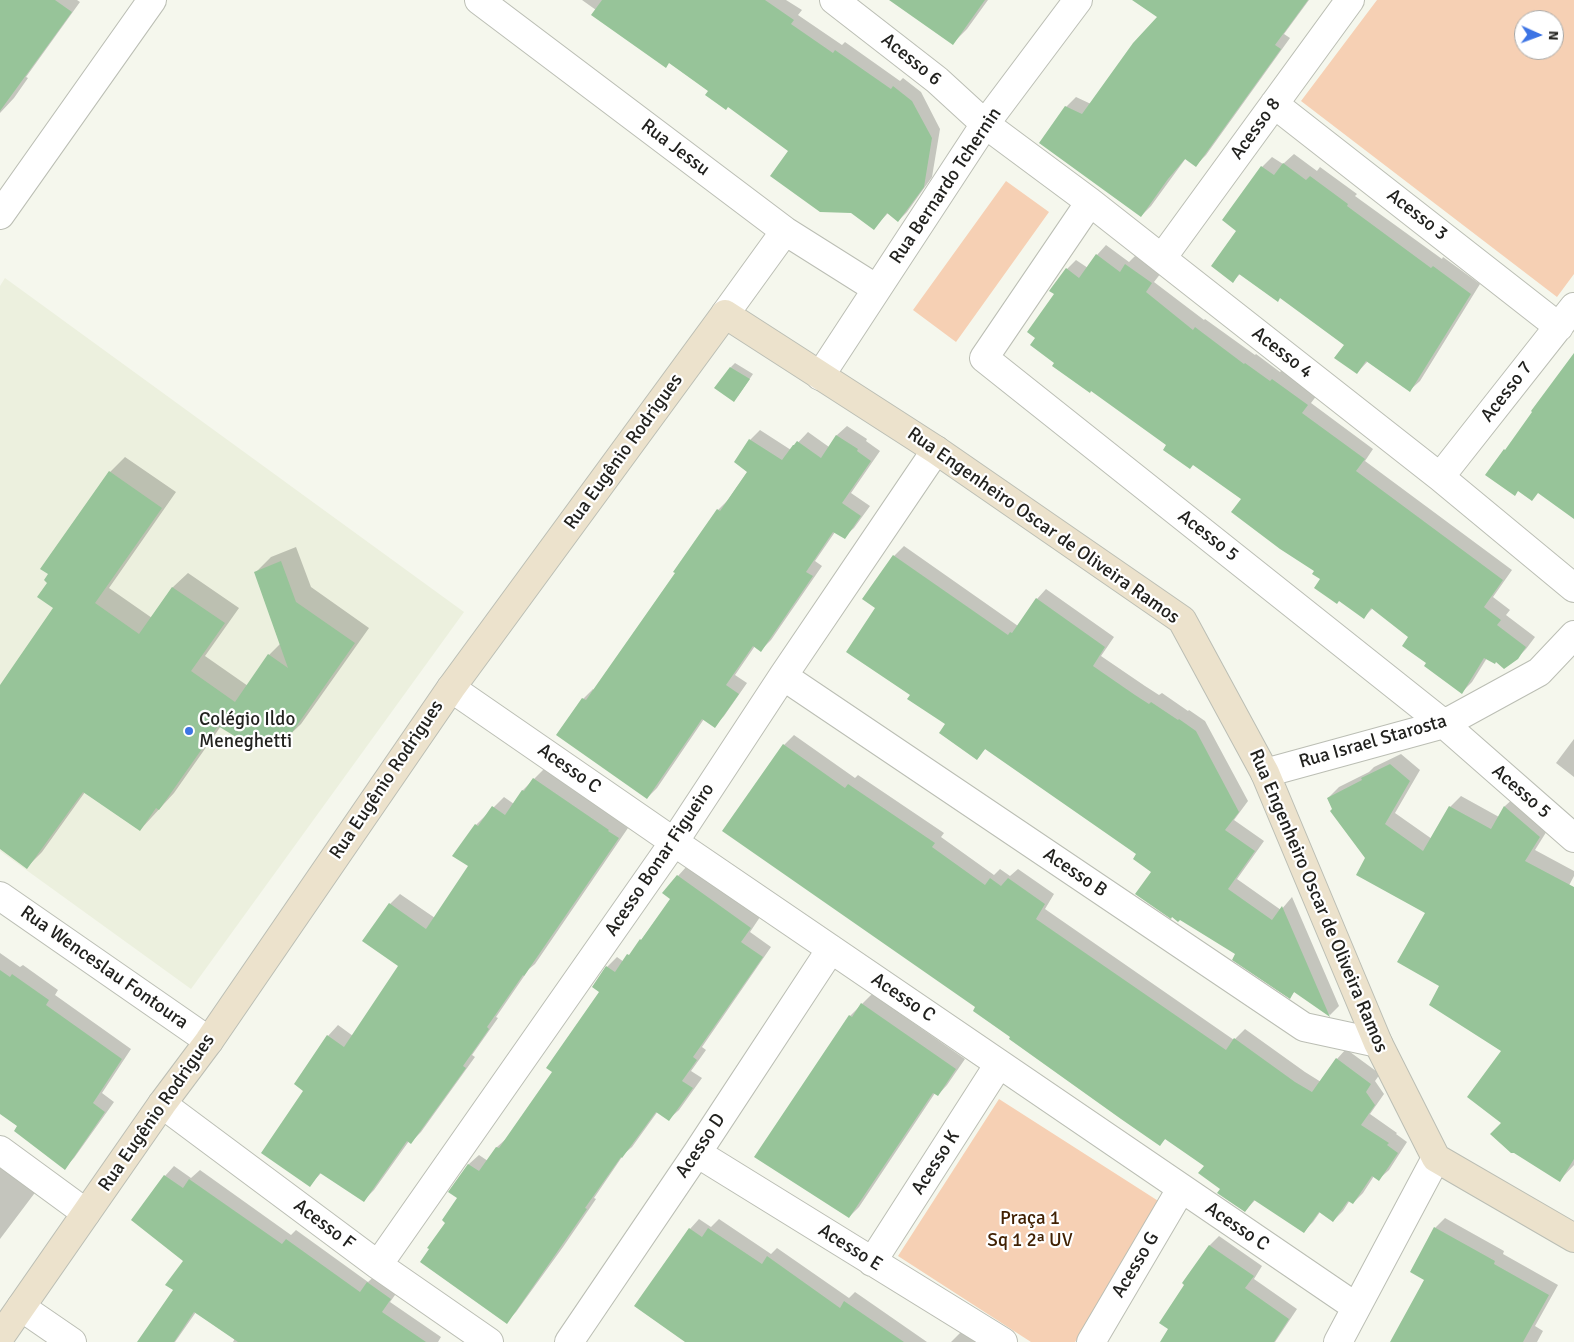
<!DOCTYPE html>
<meta charset="utf-8">
<style>
body{margin:0}
#map{position:relative;width:1574px;height:1342px;overflow:hidden;background:#f5f7ed;font-family:Signika,sans-serif}
canvas{display:block}
.north{position:absolute;left:1514px;top:10px;width:50px;height:50px;box-sizing:border-box;background:#fff;border:1px solid #a7a7a5;border-radius:50%;rotate:92deg;font-size:14px;font-weight:700;line-height:20px;text-align:center;color:#22221f}
.north::after{content:'';display:block;margin:auto;width:18px;height:22px;background:#3d74e4;clip-path:polygon(50% 0,100% 100%,50% 72%,0 100%)}
</style>
<div id="map">
<canvas width="1574" height="1342"></canvas>
<div class="north">N</div>
</div>
<script>
const context = document.querySelector('canvas').getContext('2d');
context.lineJoin = 'round';
function fillPath(path, color) {
  context.fillStyle = color;
  context.fill(path, 'evenodd');
}
function poly(rows) {
  const path = new Path2D();
  for (const r of rows) {
    path.moveTo(r[0], r[1]);
    for (let i = 2; i < r.length; i += 2) path.lineTo(r[i], r[i + 1]);
  }
  return path;
}
function stroke(path, color, width, dash) {
  context.strokeStyle = color;
  context.lineWidth = width;
  context.lineCap = dash ? 'butt' : 'round';
  context.setLineDash(dash || []);
  context.stroke(path);
}
function write(font, color, halo, rows, align = 'center') {
  context.font = font + ' Signika,sans-serif';
  context.lineWidth = 4.5;
  context.setLineDash([]);
  context.textBaseline = 'middle';
  context.strokeStyle = halo;
  context.fillStyle = color;
  for (const [text, x, y, turn = 0] of rows) {
    context.save();
    context.translate(x, y);
    context.rotate((+turn || 0) * Math.PI / 180);
    context.textAlign = isNaN(turn) ? turn : align;
    if (halo) context.strokeText(text, 0, 0);
    context.fillText(text, 0, 0);
    context.restore();
  }
}
fillPath(poly([
 [5,278,464,612,191,989,0,851,0,286]
]), '#ecf0de');
fillPath(poly([
 [1377,0,1574,0,1574,274,1557,297,1301,101],
 [1524,20,1554,20,1554,50,1524,50],
 [1006,181,1049,212,956,342,913,310],
 [999,1099,1163,1204,1075,1342,1031,1342,898,1256]
]), '#f6d0b4');
fillPath(poly([
 [0,0,77,0,80,2,26,77,28,78,14,98,0,113],
 [582,0,662,0,596,10],
 [715,0,786,0,802,10,798,15,842,45,845,42,900,81,903,78,921,92,940,129,932,177,907,212,898,221,888,213,874,228,790,150,710,90],
 [892,0,988,0,967,29,953,43],
 [1156,0,1309,0,1284,34,1290,38,1206,155,1196,165,1186,158,1151,206,1141,216,1066,107,1076,97,1091,104,1159,17],
 [1294,154,1317,171,1320,167,1357,194,1355,196,1442,259,1443,257,1480,284,1420,381,1410,390,1368,361,1357,373,1345,345,1280,297,1241,273,1233,281,1238,231,1223,220,1262,167,1272,157,1283,164],
 [1106,245,1129,262,1136,255,1161,273,1154,282,1204,320,1205,319,1255,355,1256,354,1280,372,1282,370,1317,395,1311,403,1373,449,1365,461,1512,570,1493,597,1510,610,1506,615,1535,637,1526,649,1516,659,1496,661,1487,658,1472,682,1462,692,1428,663,1410,637,1373,608,1364,617,1321,579,1316,570,1243,499,1056,362,1037,338,1067,269,1076,260,1088,268,1097,255],
 [735,363,753,374,738,396,731,367],
 [847,426,867,439,866,441,880,451,851,493,870,506,854,528,844,537,835,532,815,561,822,566,771,640,761,650,755,646,735,675,747,683,724,716,714,726,704,719,657,788,647,798,583,699,593,689,594,690,677,572,718,510,728,500,748,471,750,440,760,430,791,450,808,432,829,447,837,435],
 [125,457,176,492,109,588,152,618,173,587,188,573,239,608,205,656,248,686,269,655,281,643,256,572,271,557,296,547,311,587,369,628,301,724,278,746,257,731,246,741,221,726,174,793,140,830,85,792,42,852,27,867,0,848,0,687,55,608,48,582,110,472],
 [904,546,1018,626,1037,599,1046,589,1114,637,1101,656,1145,686,1159,695,1162,693,1188,711,1189,710,1205,721,1248,801,1234,820,1264,841,1237,879,1281,910,1292,897,1339,1006,1330,1015,1295,991,1290,997,1237,954,1153,871,1138,854,986,748,977,758,947,724,912,695,877,608,894,556],
 [794,735,855,778,858,775,944,833,941,837,994,875,1000,869,1010,876,1018,869,1054,894,1045,909,1234,1040,1245,1029,1305,1072,1321,1082,1337,1059,1346,1049,1380,1074,1375,1081,1384,1094,1370,1114,1397,1133,1396,1134,1407,1142,1389,1170,1379,1179,1374,1176,1363,1193,1353,1203,1350,1200,1343,1211,1333,1221,1320,1212,1313,1222,1303,1232,1256,1199,1245,1211,1222,1189,1205,1165,1166,1138,1160,1144,1012,1037,977,1007,784,745],
 [1574,739,1574,777,1556,763],
 [1401,754,1420,770,1395,813,1432,839,1450,807,1461,796,1499,817,1505,806,1516,796,1550,826,1535,850,1574,871,1574,876,1565,893,1574,898,1574,1165,1560,1180,1503,1123,1503,1051,1440,986,1427,913,1367,858,1328,798,1339,787,1369,772,1374,767],
 [545,768,619,819,618,820,628,828,535,964,529,969,496,1017,498,1018,472,1055,475,1057,421,1132,411,1142,409,1141,374,1190,364,1200,322,1172,310,1185,305,1090,328,1036,338,1025,353,1036,400,966,390,904,400,894,435,918,469,866,476,825,504,797,514,804,523,790],
 [687,866,760,917,750,932,771,947,702,1047,706,1050,691,1071,702,1078,679,1110,669,1119,658,1111,632,1147,624,1154,594,1198,596,1199,563,1247,516,1312,506,1322,446,1222,459,1198,450,1192,469,1164,479,1155,488,1161,497,1147,507,1138,554,1072,601,992,594,986,607,967,617,957,624,962,637,946,671,899,678,876],
 [0,953,20,967,23,965,58,990,55,995,131,1049,102,1093,114,1102,74,1158,64,1168,19,1126,0,1113],
 [872,994,965,1059,947,1085,938,1095,935,1093,859,1207,849,1217,850,1016],
 [0,1163,37,1190,0,1239],
 [174,1166,191,1178,200,1170,291,1235,296,1230,368,1282,378,1273,400,1288,390,1302,441,1337,438,1342,233,1342,235,1338,196,1312,175,1342,139,1342,175,1290,185,1260,165,1176],
 [1445,1218,1504,1251,1503,1254,1558,1285,1535,1326,1543,1331,1537,1342,1392,1342,1426,1280,1411,1271,1435,1228],
 [699,1219,711,1227,719,1219,771,1254,777,1248,849,1298,855,1292,927,1342,687,1342,690,1229],
 [1219,1236,1262,1266,1254,1279,1297,1309,1275,1342,1161,1342,1170,1329,1186,1284,1184,1283,1210,1245],
 [962,1331,978,1342,951,1342]
]), '#0003');
fillPath(poly([
 [0,0,55,0,72,12,0,111],
 [602,0,765,0,794,20,791,24,833,53,835,50,891,89,893,86,912,101,932,138,924,187,898,222,887,213,874,230,851,213,820,212,770,176,788,151,728,107,726,110,705,95,708,91,669,63,666,68,591,15],
 [889,0,985,0,953,45],
 [1132,0,1308,0,1275,45,1281,49,1196,167,1185,159,1168,179,1141,217,1039,143,1065,106,1082,114,1133,43,1157,17],
 [1283,163,1306,180,1310,176,1348,204,1347,206,1431,268,1433,266,1471,294,1410,392,1366,361,1357,374,1334,358,1344,345,1280,298,1278,302,1239,274,1233,283,1211,266,1236,231,1222,220,1261,166,1274,175],
 [1096,254,1120,272,1125,264,1152,283,1146,292,1193,330,1195,327,1244,364,1245,363,1270,381,1272,379,1308,405,1302,413,1365,459,1356,471,1503,580,1484,607,1501,620,1497,625,1526,647,1518,659,1504,669,1496,662,1495,664,1484,658,1462,694,1424,666,1426,663,1402,646,1408,637,1371,608,1364,619,1339,601,1337,604,1314,588,1320,579,1312,574,1314,571,1280,549,1231,512,1241,499,1193,465,1190,469,1163,450,1166,445,1091,391,1090,393,1052,366,1054,363,1030,345,1035,338,1027,332,1054,294,1049,291,1066,268,1079,278],
 [1574,353,1574,519,1538,493,1532,501,1518,491,1515,496,1485,475,1504,449,1505,450,1532,412,1531,411],
 [730,367,750,379,734,402,714,388],
 [836,435,858,449,857,451,871,461,842,503,861,516,845,539,833,532,806,572,813,576,761,652,753,646,726,685,739,694,715,728,702,719,647,799,556,735,582,698,586,700,675,573,673,572,717,509,720,511,747,472,734,462,749,439,782,460,793,445,794,445,797,441,821,458],
 [109,471,162,508,95,603,139,634,172,587,225,623,191,671,235,702,268,654,288,668,254,572,281,561,296,602,355,643,286,741,285,739,278,748,255,731,246,743,218,726,159,810,156,808,140,831,83,792,27,869,0,849,0,685,53,608,37,597,47,583,44,580,48,574,40,569],
 [893,555,1008,635,1010,632,1012,633,1036,598,1105,647,1093,666,1135,695,1149,704,1151,702,1178,720,1179,719,1196,731,1239,812,1225,830,1255,851,1228,889,1272,920,1282,906,1330,1017,1294,992,1290,999,1232,960,1235,954,1180,920,1178,922,1172,917,1171,919,1135,894,1151,872,1133,859,1136,854,985,749,977,760,939,733,945,724,907,699,910,695,846,652,875,608,862,599],
 [783,744,845,788,848,784,935,843,932,847,985,885,990,878,1001,886,1008,878,1045,904,1036,919,1226,1050,1234,1038,1295,1082,1312,1092,1336,1058,1371,1084,1366,1092,1375,1105,1361,1125,1389,1143,1387,1145,1398,1153,1379,1181,1372,1176,1353,1204,1348,1201,1333,1222,1319,1212,1304,1233,1254,1200,1245,1212,1217,1193,1220,1189,1198,1173,1204,1166,1165,1139,1160,1146,1121,1119,1009,1039,1010,1037,973,1011,975,1007,722,831],
 [1390,764,1410,781,1385,824,1423,851,1449,806,1491,829,1504,806,1540,837,1525,861,1574,887,1574,1159,1560,1182,1514,1153,1511,1153,1490,1134,1501,1123,1467,1097,1501,1051,1429,1005,1439,986,1397,962,1425,913,1356,875,1365,858,1330,811,1332,809,1327,798,1362,780,1361,778],
 [533,778,609,830,608,831,619,838,524,976,523,975,487,1027,489,1029,463,1066,466,1068,411,1144,407,1141,364,1202,320,1173,310,1187,261,1153,303,1091,294,1084,327,1035,344,1047,398,966,362,941,389,903,426,929,468,866,452,856,475,824,478,826,492,806,505,815,522,790,524,791],
 [677,875,751,928,741,942,763,957,693,1057,697,1060,682,1081,693,1088,669,1121,656,1112,622,1158,621,1157,585,1208,587,1209,553,1258,507,1324,420,1262,429,1249,427,1248,445,1223,442,1220,457,1198,448,1192,468,1164,479,1171,496,1147,499,1148,552,1072,546,1068,599,992,592,987,606,966,615,972,627,954,629,955,640,939,641,940,670,899,662,893],
 [0,970,10,977,12,974,49,1000,46,1005,122,1059,93,1103,105,1112,65,1170,14,1131,17,1126,0,1114],
 [861,1003,956,1069,938,1096,933,1093,849,1218,754,1157,849,1015,852,1017],
 [164,1175,183,1188,189,1179,282,1244,286,1239,360,1292,367,1282,391,1299,382,1312,426,1342,238,1342,194,1312,174,1342,137,1342,173,1290,165,1285,183,1261,131,1220],
 [1434,1227,1495,1261,1494,1264,1549,1295,1523,1342,1390,1342,1424,1280,1410,1272],
 [689,1228,702,1237,708,1228,762,1264,767,1256,840,1308,844,1301,904,1342,685,1342,634,1306],
 [1209,1245,1254,1276,1245,1288,1289,1319,1274,1342,1160,1342,1168,1329,1159,1323,1184,1285,1182,1283]
]), '#97c499');
const street = poly([
 [479,0,785,231,877,289],
 [834,0,937,80,985,124,1090,202,1440,477,1574,588],
 [1274,104,1559,327],
 [1090,202,984,358,1444,724,1574,838],
 [0,215,152,0],
 [1162,258,1350,0],
 [725,314,785,231],
 [820,376,985,124,1078,0],
 [1440,477,1574,307],
 [783,676,1304,1027,1378,1043],
 [451,688,674,842,1356,1307],
 [1265,773,1444,724,1539,672,1574,635],
 [0,896,209,1041],
 [162,1104,378,1265,489,1342],
 [0,1150,86,1213],
 [697,1153,1003,1342],
 [872,1262,999,1064],
 [378,1265,674,842,783,676,936,450],
 [21,1307,72,1342],
 [569,1342,697,1153,831,949],
 [1091,1342,1181,1189],
 [1338,1342,1436,1158]
]);
const secondary = poly([
 [0,1337,162,1104,209,1041,451,688,725,314,936,450,1182,620,1265,773,1378,1043,1436,1158,1574,1238]
]);
stroke(street, '#bbbeb4', 30);
stroke(secondary, '#bbbeb4', 30);
stroke(street, '#fff', 28);
stroke(secondary, '#ece2cc', 28);
for (const [x, y, r, color] of [
 [189,731,5,"#3d74e4"]
]) {
  const dot = new Path2D();
  dot.arc(x, y, r, 0, 2 * Math.PI);
  context.fillStyle = color;
  context.fill(dot);
  stroke(dot, '#fff', 2);
}
write('19px', '#22221f', '#fff', [
 ["Acesso 6",911,60,39],
 ["Acesso 8",1256,129,-54],
 ["Rua Jessu",675,148,37],
 ["Rua Bernardo Tchernin",946,186,-56],
 ["Acesso 3",1417,215,38],
 ["Acesso 4",1282,353,38],
 ["Acesso 7",1507,392,-52],
 ["Rua Eugênio Rodrigues",624,452,-54],
 ["Rua Engenheiro Oscar de Oliveira Ramos",1043,526,35],
 ["Acesso 5",1208,536,38],
 ["Rua Israel Starosta",1373,742,-16],
 ["Acesso C",569,769,35],
 ["Rua Eugênio Rodrigues",387,780,-56],
 ["Acesso 5",1521,792,41],
 ["Acesso Bonar Figueiro",660,860,-56],
 ["Acesso B",1075,873,34],
 ["Rua Engenheiro Oscar de Oliveira Ramos",1318,901,67],
 ["Rua Wenceslau Fontoura",104,968,35],
 ["Acesso C",903,998,34],
 ["Rua Eugênio Rodrigues",157,1113,-55],
 ["Acesso D",701,1146,-56],
 ["Acesso K",936,1163,-57],
 ["Acesso F",324,1225,37],
 ["Acesso C",1237,1227,34],
 ["Acesso E",850,1248,32],
 ["Acesso G",1136,1265,-59]
]);
write('19px', '#22221f', '#fff', [
 ["Colégio Ildo",199,720],
 ["Meneghetti",199,742]
], 'left');
write('19px', '#412103', '#fff', [
 ["Praça 1",1030,1219],
 ["Sq 1 2ª UV",1030,1241]
]);
</script>
